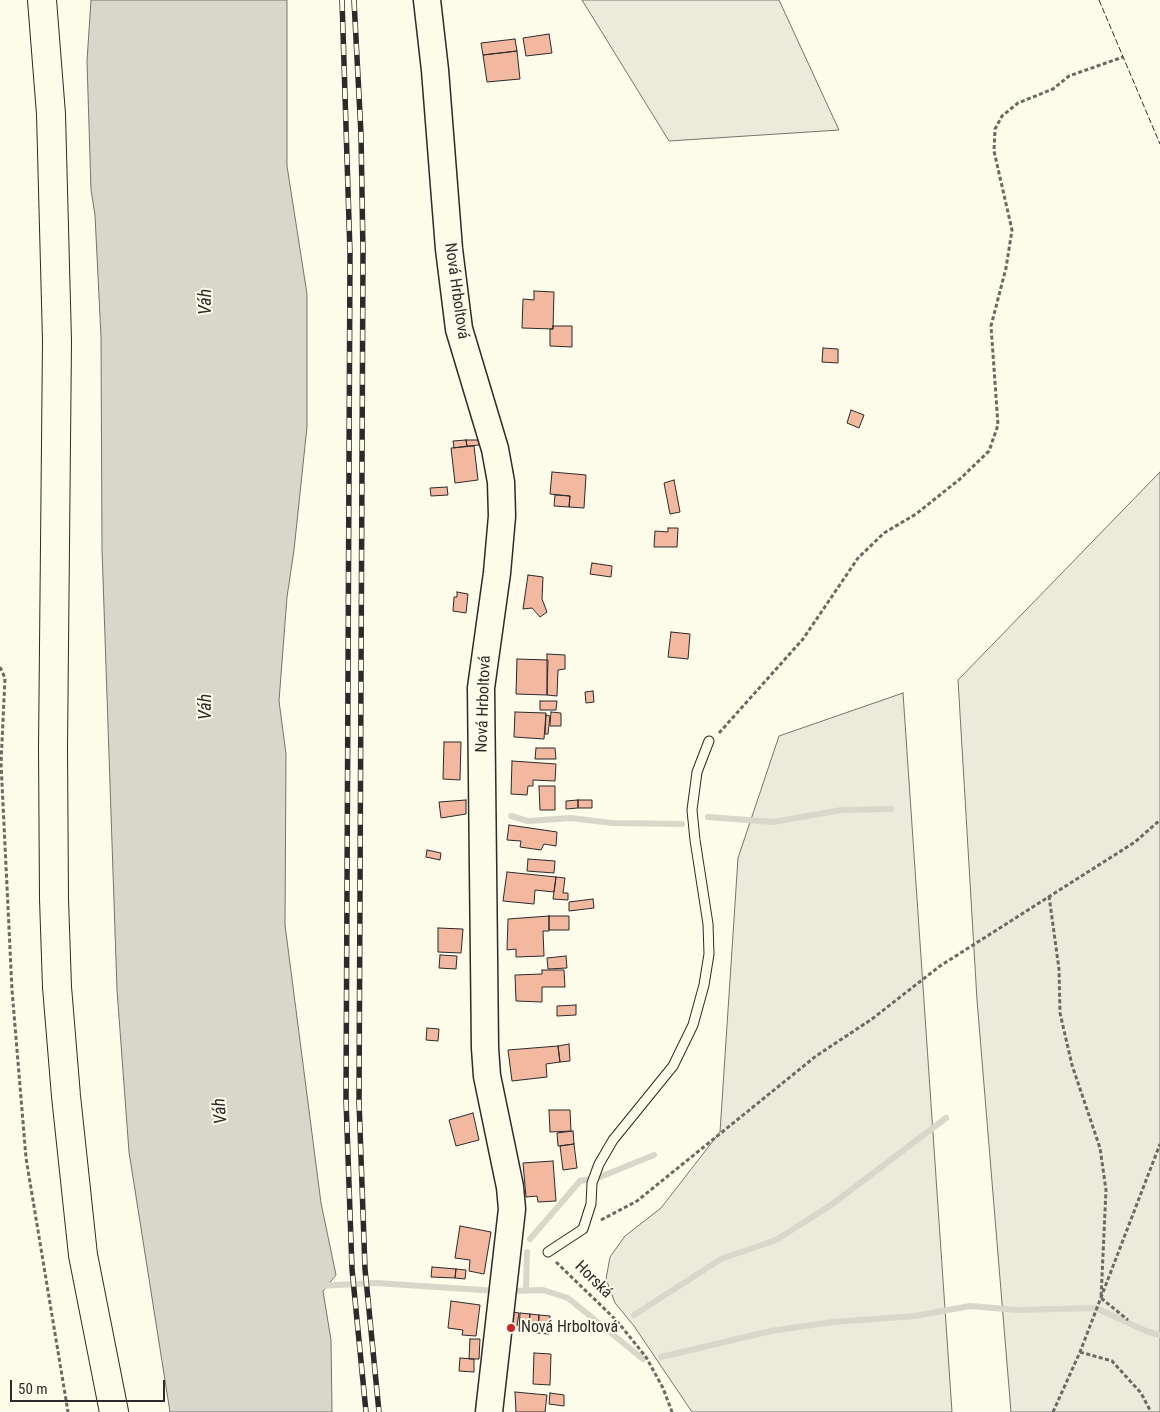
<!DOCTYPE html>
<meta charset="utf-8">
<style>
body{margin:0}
#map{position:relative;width:1160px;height:1412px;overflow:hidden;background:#fdfbea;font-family:"Roboto Condensed",sans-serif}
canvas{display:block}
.scale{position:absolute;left:10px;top:1380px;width:155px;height:22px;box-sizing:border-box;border:2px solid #2b2b2b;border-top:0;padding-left:6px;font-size:15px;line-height:18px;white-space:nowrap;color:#2b2b2b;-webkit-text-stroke:4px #fdfbea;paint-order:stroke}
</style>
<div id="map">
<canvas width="1160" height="1412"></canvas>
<div class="scale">50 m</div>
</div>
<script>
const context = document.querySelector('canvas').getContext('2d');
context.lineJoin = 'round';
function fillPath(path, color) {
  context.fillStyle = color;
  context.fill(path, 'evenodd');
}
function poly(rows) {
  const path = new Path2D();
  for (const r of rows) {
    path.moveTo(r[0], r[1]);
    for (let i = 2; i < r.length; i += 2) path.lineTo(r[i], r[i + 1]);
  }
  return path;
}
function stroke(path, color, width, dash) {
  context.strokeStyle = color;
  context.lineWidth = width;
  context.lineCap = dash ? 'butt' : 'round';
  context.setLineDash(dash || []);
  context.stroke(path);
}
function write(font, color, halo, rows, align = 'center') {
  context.font = font + ' "Roboto Condensed",sans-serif';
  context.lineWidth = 4;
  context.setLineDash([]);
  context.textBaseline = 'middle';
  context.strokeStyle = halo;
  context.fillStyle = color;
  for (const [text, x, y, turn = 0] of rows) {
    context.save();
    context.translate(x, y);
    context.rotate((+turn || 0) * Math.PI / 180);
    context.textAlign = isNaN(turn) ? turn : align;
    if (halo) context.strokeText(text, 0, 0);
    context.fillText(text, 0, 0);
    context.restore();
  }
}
const green = poly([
 [582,0,779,0,839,130,669,141,582,0],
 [1160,472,1160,1412,1011,1412,977,1000,958,680,1160,472],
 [903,693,952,1412,692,1412,634,1326,615,1303,606,1279,610,1257,625,1236,661,1208,720,1132,738,858,779,736,903,693]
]);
fillPath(green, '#ecebdb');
stroke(green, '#74746e', 1);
const water = poly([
 [91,0,287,0,287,166,307,294,307,427,294,550,287,597,279,701,286,754,285,925,321,1203,336,1275,323,1291,331,1340,332,1412,170,1412,129,1152,117,990,102,549,101,337,95,215,91,190,87,61,91,0]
]);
fillPath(water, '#d8d7c9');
stroke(water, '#74746e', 1);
stroke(poly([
 [511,816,528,821,571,818,612,823,682,824],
 [708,817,773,822,842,810,891,809],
 [530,1239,580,1181,600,1177,654,1155],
 [318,1286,376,1283,497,1291],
 [507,1291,543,1290,568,1298,643,1359],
 [526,1291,527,1252],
 [634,1315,721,1259,776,1240,831,1205,946,1118],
 [605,1330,617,1330],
 [661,1357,771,1331,833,1322,915,1316,970,1306,1018,1310,1096,1308,1146,1331,1160,1335]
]), '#d8d7c9', 6);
const building = poly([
 [549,34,552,53,526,56,523,38,549,34],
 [515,39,517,51,483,55,481,43,515,39],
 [517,51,520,79,487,82,483,55,517,51],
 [534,291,554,292,553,329,522,328,523,299,534,300,534,291],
 [553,326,572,326,572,347,550,346,550,329,553,329,553,326],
 [823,348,838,349,838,363,822,362,823,348],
 [851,410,864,415,859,428,847,423,851,410],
 [466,440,478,440,480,445,467,446,466,440],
 [466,440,467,446,454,448,453,441,466,440],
 [474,446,478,480,455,483,451,448,474,446],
 [552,472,586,475,584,508,569,507,570,496,550,494,552,472],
 [674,480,680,512,670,514,664,483,674,480],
 [447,487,448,495,431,496,430,488,447,487],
 [555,495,570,496,569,507,554,506,555,495],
 [668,528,678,528,677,547,654,547,655,531,668,532,668,528],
 [592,563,612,566,611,577,590,574,592,563],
 [528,575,543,577,542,599,547,612,540,617,532,608,523,609,528,575],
 [457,592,468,594,466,613,453,611,454,597,457,597,457,592],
 [671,632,690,634,688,659,668,657,671,632],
 [547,654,565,655,565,669,558,670,557,696,547,695,547,654],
 [517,659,548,660,547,695,516,694,517,659],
 [593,691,594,702,586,703,585,692,593,691],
 [540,701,557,701,556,710,540,710,540,701],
 [515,712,546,713,544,739,514,737,515,712],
 [551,712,561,713,561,726,550,726,551,712],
 [546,715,550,716,548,734,545,734,546,715],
 [444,742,461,742,460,780,443,779,444,742],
 [536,748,555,748,556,759,535,759,536,748],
 [512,761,556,764,555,781,533,780,533,786,528,786,527,795,511,794,512,761],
 [539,786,555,786,555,810,540,810,539,786],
 [466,800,466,814,441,818,439,802,466,800],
 [578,800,578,808,566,809,566,801,578,800],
 [578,800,592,800,592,808,578,808,578,800],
 [509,825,557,832,556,846,544,844,541,850,520,847,521,841,507,840,509,825],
 [427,850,441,853,440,860,426,857,427,850],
 [528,859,555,861,554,873,527,871,528,859],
 [507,872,556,877,554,892,535,890,534,904,503,901,507,872],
 [556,877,565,878,563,893,568,893,568,900,553,899,556,877],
 [593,899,594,908,569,911,569,902,593,899],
 [549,916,549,931,543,931,544,956,516,957,516,949,507,950,508,919,549,916],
 [549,916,569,916,569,930,549,930,549,916],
 [438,928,463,929,461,953,438,952,438,928],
 [440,955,457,956,456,969,439,968,440,955],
 [566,956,567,968,548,969,547,958,566,956],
 [542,970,564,970,565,987,542,987,542,1002,516,1001,515,975,542,974,542,970],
 [576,1005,576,1015,557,1016,557,1006,576,1005],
 [427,1028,439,1029,438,1041,426,1040,427,1028],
 [569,1044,570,1061,560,1062,558,1046,569,1044],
 [558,1046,560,1062,546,1064,547,1077,512,1081,508,1050,558,1046],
 [549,1110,570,1110,571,1131,550,1132,549,1110],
 [473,1113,479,1140,456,1146,449,1120,473,1113],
 [573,1131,574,1144,558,1146,557,1133,573,1131],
 [574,1144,577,1168,563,1170,560,1146,574,1144],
 [553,1161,556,1201,538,1202,537,1196,526,1197,523,1163,553,1161],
 [460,1226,491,1232,484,1274,469,1271,470,1260,455,1258,460,1226],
 [432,1267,456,1269,455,1278,431,1277,432,1267],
 [456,1269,466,1270,465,1279,455,1278,456,1269],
 [451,1301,480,1305,476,1336,462,1335,463,1330,448,1328,451,1301],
 [513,1312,519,1313,517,1326,511,1326,513,1312],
 [520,1313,530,1314,528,1332,519,1331,520,1313],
 [530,1314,539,1315,538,1333,528,1332,530,1314],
 [539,1315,550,1316,549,1334,538,1333,539,1315],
 [470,1339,480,1339,479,1359,469,1359,470,1339],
 [534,1353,551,1354,550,1385,533,1384,534,1353],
 [460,1358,474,1359,474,1372,459,1371,460,1358],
 [515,1392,547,1395,545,1412,516,1412,515,1392],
 [550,1393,564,1395,564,1406,549,1404,550,1393]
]);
fillPath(building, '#f2b8a0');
stroke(building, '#2b2b2b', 1);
const lane = poly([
 [548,1252,583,1229,591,1204,592,1183,599,1164,613,1140,673,1066,693,1025,704,985,709,954,708,924,695,840,692,810,697,772,709,741]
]);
const secondary = poly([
 [427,0,435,70,449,249,459,329,495,449,501,482,502,516,497,573,481,688,485,1048,487,1076,510,1187,512,1209,489,1412]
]);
const primary = poly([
 [42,0,51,114,57,341,53,748,54,899,57,987,66,1096,83,1255,114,1412]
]);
stroke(lane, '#2b2b2b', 11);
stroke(secondary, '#2b2b2b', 29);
stroke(primary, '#2b2b2b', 30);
stroke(poly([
 [0,667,5,678,1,763,12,990,26,1158,68,1412],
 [719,733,803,639,858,558,884,533,916,514,960,479,989,451,998,425,991,326,1006,268,1012,230,994,151,995,129,1002,116,1018,103,1053,89,1069,76,1123,57],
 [1049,896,1059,969,1060,1013,1072,1065,1100,1148,1106,1190,1101,1298,1128,1320],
 [601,1220,637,1201,816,1056,872,1019,940,966,1135,842,1160,820],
 [556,1262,617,1321,646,1357,663,1388,672,1412],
 [1080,1352,1112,1361,1141,1393,1151,1412],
 [1053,1412,1080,1352,1160,1144]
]), '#6a6964', 3, [4, 2.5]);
stroke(lane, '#fdfbea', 9);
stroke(secondary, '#fdfbea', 26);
stroke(primary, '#fdfbea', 28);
const rail = poly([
 [342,0,350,253,346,1100,352,1269,366,1412],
 [354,0,361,134,363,252,359,1101,365,1269,379,1412]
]);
stroke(rail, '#2b2b2b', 5.5);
stroke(rail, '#fdfbea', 4, [11]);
stroke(poly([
 [1099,0,1160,144]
]), '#2b2b2b', 1, [6, 2.5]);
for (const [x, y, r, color] of [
 [511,1328,5,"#c62828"]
]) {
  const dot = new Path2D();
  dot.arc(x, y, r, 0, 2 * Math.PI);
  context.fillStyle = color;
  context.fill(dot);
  stroke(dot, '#fdfbea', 2);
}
write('16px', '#2b2b2b', '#fdfbea', [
 ["Nová Hrboltová",456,291,82],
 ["Nová Hrboltová",484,704,-88],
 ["Horská",593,1280,45]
]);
write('16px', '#2b2b2b', '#fdfbea', [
 ["Nová Hrboltová",521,1328]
], 'left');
write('italic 18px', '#2b2b2b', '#fdfbea', [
 ["Váh",206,302,-90],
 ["Váh",206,707,-90],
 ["Váh",221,1111,-96]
]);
</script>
